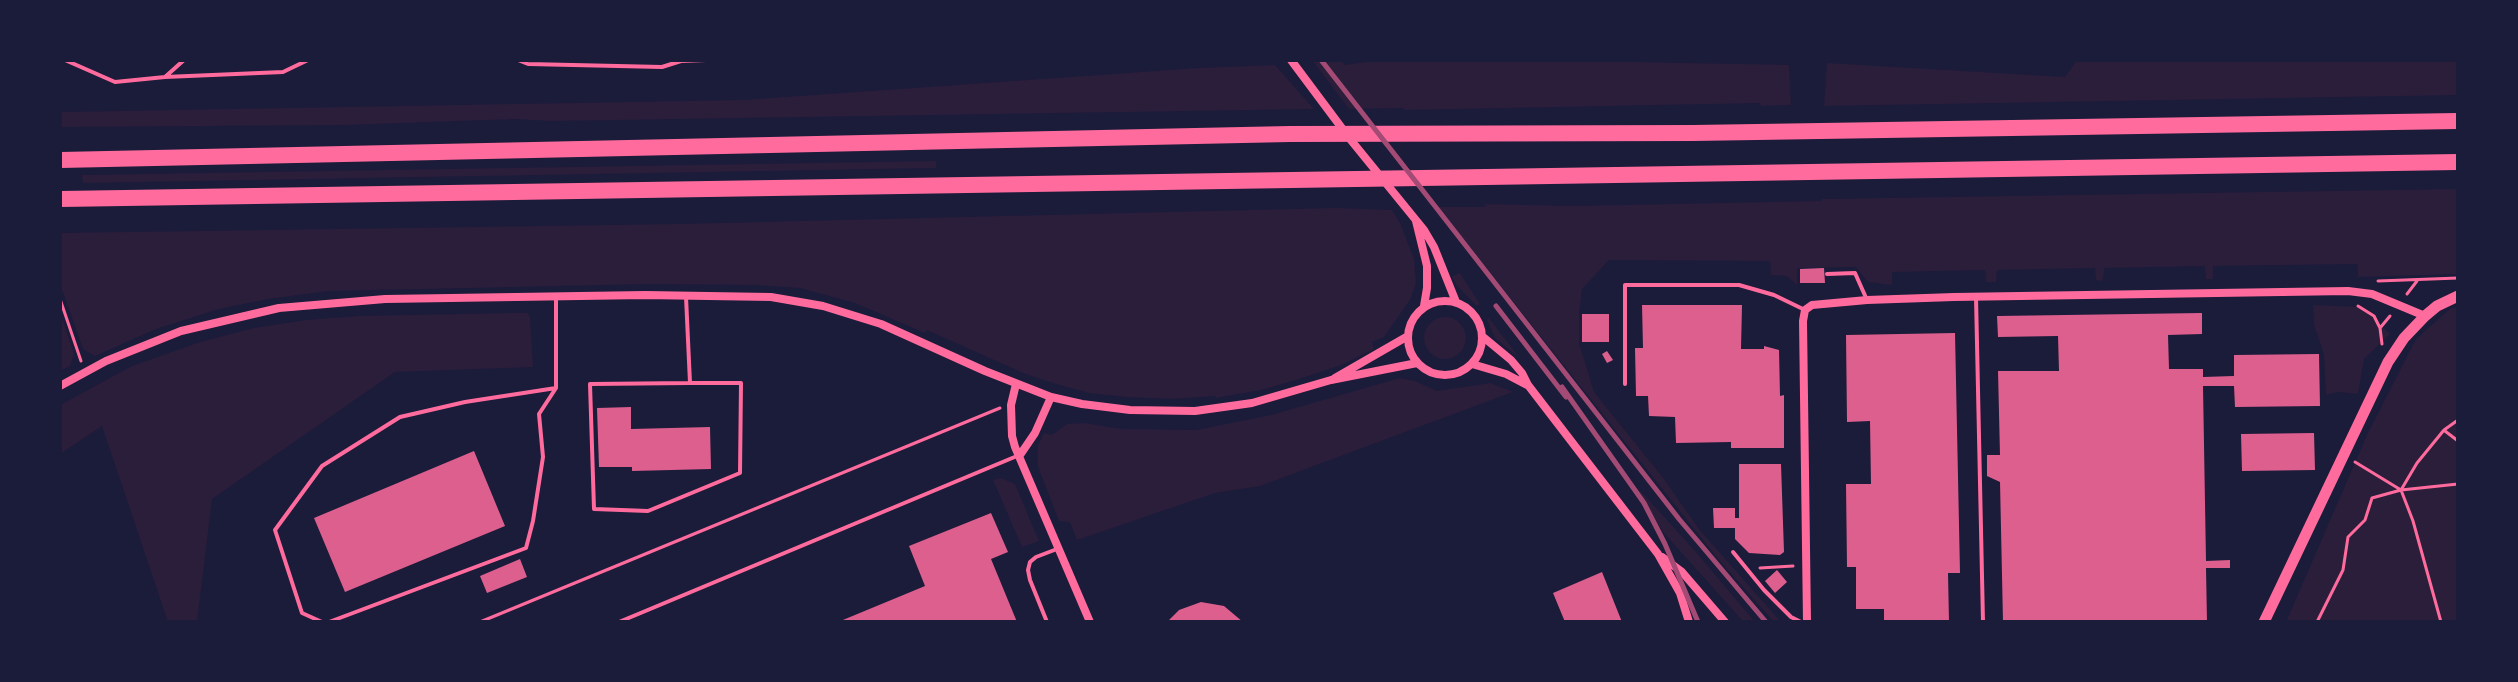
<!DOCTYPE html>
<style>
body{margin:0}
#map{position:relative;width:2518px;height:682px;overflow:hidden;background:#1b1b3a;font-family:Manrope,sans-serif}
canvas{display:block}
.frame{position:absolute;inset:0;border:62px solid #1b1b3a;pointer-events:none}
</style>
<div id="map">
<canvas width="2518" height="682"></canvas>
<div class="frame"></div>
</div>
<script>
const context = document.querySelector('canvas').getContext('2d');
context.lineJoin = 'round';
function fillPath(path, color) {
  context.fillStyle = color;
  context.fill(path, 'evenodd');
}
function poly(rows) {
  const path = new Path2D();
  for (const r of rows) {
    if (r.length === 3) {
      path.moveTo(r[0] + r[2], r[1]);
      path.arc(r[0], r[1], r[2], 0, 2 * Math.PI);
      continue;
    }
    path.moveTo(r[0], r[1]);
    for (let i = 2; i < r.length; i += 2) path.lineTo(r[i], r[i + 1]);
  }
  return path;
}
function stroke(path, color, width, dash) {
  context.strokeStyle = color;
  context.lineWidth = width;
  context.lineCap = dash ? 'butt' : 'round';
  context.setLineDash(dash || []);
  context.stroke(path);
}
fillPath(poly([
 [1312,60,1341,60,1345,65,1380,60,1535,60,1789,65,1791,105,1761,106,1760,103,1405,110,1403,108,1349,109],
 [2077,60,2458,60,2458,95,1824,106,1827,63,2065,77],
 [1275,65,1314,109,550,121,516,119,345,125,60,127,60,112,743,100,1199,68],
 [936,161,936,168,83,183,82,175],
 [2458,189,2458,274,2358,277,2358,264,2213,266,2213,279,2206,279,2205,266,2104,268,2103,281,2096,280,2095,268,1997,270,1996,282,1986,282,1985,270,1892,272,1892,285,1868,282,1856,267,1797,268,1797,285,1787,276,1771,275,1770,261,1609,260,1582,289,1579,314,1579,343,1594,392,1664,479,1699,529,1781,622,1774,622,1718,559,1438,207,1486,207,1484,204,1573,206,1821,201,1822,199],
 [1335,208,1392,210,1401,225,1414,259,1416,283,1410,300,1384,337,1372,342,1374,349,1341,365,1299,379,1261,390,1216,398,1215,396,1171,399,1127,397,1089,393,1056,384,1023,373,927,330,925,333,855,303,800,288,756,285,649,284,329,291,268,299,219,309,156,329,95,356,83,349,63,292,60,292,60,233,678,224],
 [1460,273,1480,304,1477,306,1456,285,1452,276],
 [2313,305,2362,307,2390,334,2364,359,2358,394,2338,392,2326,395,2324,354,2314,325],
 [2458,307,2458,622,2286,622,2367,435,2416,339,2451,308],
 [60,312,74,354,70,366,60,371],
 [511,313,528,313,530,317,533,367,395,372,212,499,197,622,168,622,102,426,60,454,60,405,132,366,200,342,254,328,306,320,359,316],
 [1445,338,21],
 [1489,318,1518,356,1518,357,1495,338,1487,320],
 [1400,378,1415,381,1437,391,1490,383,1513,392,1260,486,1215,493,1077,540,1070,522,1059,521,1038,467,1038,445,1044,433,1052,435,1067,424,1084,423,1122,429,1196,430,1271,415],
 [1001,478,1015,484,1039,541,1022,547,993,480],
 [1637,487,1696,552,1755,622,1745,622,1741,619,1663,532]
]), '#2a1e3b');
fillPath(poly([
 [1824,268,1825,283,1800,283,1800,269],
 [1642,305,1742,305,1741,349,1764,349,1764,346,1779,350,1780,396,1784,395,1784,448,1731,448,1731,442,1676,443,1675,417,1649,416,1648,396,1636,396,1635,348,1643,348],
 [2202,313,2202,334,2168,335,2169,369,2203,369,2203,377,2234,376,2234,355,2319,354,2320,406,2235,407,2234,386,2203,386,2206,561,2230,560,2230,568,2206,568,2207,622,2003,622,2000,482,1987,476,1987,455,2000,455,1998,371,2059,371,2058,336,1998,337,1997,316],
 [1582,314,1609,314,1609,342,1582,342],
 [1955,333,1960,573,1948,573,1949,622,1884,622,1884,609,1856,609,1856,567,1847,567,1846,484,1871,484,1870,421,1847,422,1846,335],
 [1607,351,1613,360,1607,363,1602,354],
 [631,407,631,429,710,427,711,469,632,471,632,467,599,467,597,408],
 [2314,433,2315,470,2242,471,2241,434],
 [474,451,505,526,345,592,314,518],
 [1739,464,1781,464,1784,552,1780,555,1749,553,1735,539,1735,528,1714,528,1713,508,1735,508,1735,518,1739,518],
 [991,513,1008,552,991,559,1017,622,838,622,925,586,909,546],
 [520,559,527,577,487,593,480,576],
 [1777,570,1787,582,1775,593,1765,581],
 [1602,572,1622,622,1565,622,1553,593],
 [1201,602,1224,606,1243,622,1167,622,1179,610]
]), '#dd5f8e');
stroke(poly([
 [2378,281,2458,278],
 [2407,294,2417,281],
 [60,299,81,361],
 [2358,306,2374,316,2380,328],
 [2382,344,2380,328,2390,316],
 [2445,431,2458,441],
 [2355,462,2401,490,2413,521,2441,622],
 [2401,490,2417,463,2444,430,2458,420],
 [1760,568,1793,566],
 [480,622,1000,408],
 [2317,622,2343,570,2348,537,2365,520,2372,498,2401,490,2458,484]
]), '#ff6b9d', 3);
stroke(poly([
 [65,60,115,82,165,77,283,72,308,60],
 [518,60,528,64,662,67,681,61,706,60],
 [165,77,184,60],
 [1827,274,1855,273,1867,300],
 [686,297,690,383],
 [1976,297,1983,622],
 [690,383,741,383,740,473,648,511,594,509,590,384,690,383],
 [1625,384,1625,285,1739,285,1774,295,1805,310],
 [1733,552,1764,590,1791,617,1801,622],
 [322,622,302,613,275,530,322,466,400,417,465,402,556,388],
 [329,622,526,548,533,521,543,457,539,414,556,388,556,297],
 [619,622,1017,456],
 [1047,622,1030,580,1028,570,1030,562,1036,557,1057,549]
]), '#ff6b9d', 4);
stroke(poly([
 [1291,60,1350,139,1424,230,1434,247,1456,302],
 [1416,221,1427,266,1427,288,1424,306],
 [1445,338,37],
 [1482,336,1511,360,1522,373,1528,385,1658,554,1680,593,1689,622],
 [1472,364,1506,374,1527,385],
 [1335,378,1408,336],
 [1016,384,1011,405,1012,436,1015,447,1090,622],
 [60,386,106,361,181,331,279,308,385,299,645,295,771,297,823,306,881,324,985,371,1051,397,1082,404,1130,410,1195,411,1252,403,1331,380,1417,363],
 [1020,455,1035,433,1051,397],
 [1662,557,1682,572,1725,622],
 [1807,622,1803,321,1805,310,1812,305,1867,300,1954,297,2348,291,2372,294,2425,316]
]), '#ff6b9d', 8);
stroke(poly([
 [2264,622,2388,362,2404,338,2425,316,2437,306,2458,296]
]), '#ff6b9d', 11);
stroke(poly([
 [60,160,1290,134,1693,133,2458,121],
 [60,199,2458,162]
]), '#ff6b9d', 16);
stroke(poly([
 [1321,60,1679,519,1766,622],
 [1496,306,1566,397],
 [1562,387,1644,503,1665,544,1698,622]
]), '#a44b75', 5);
</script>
